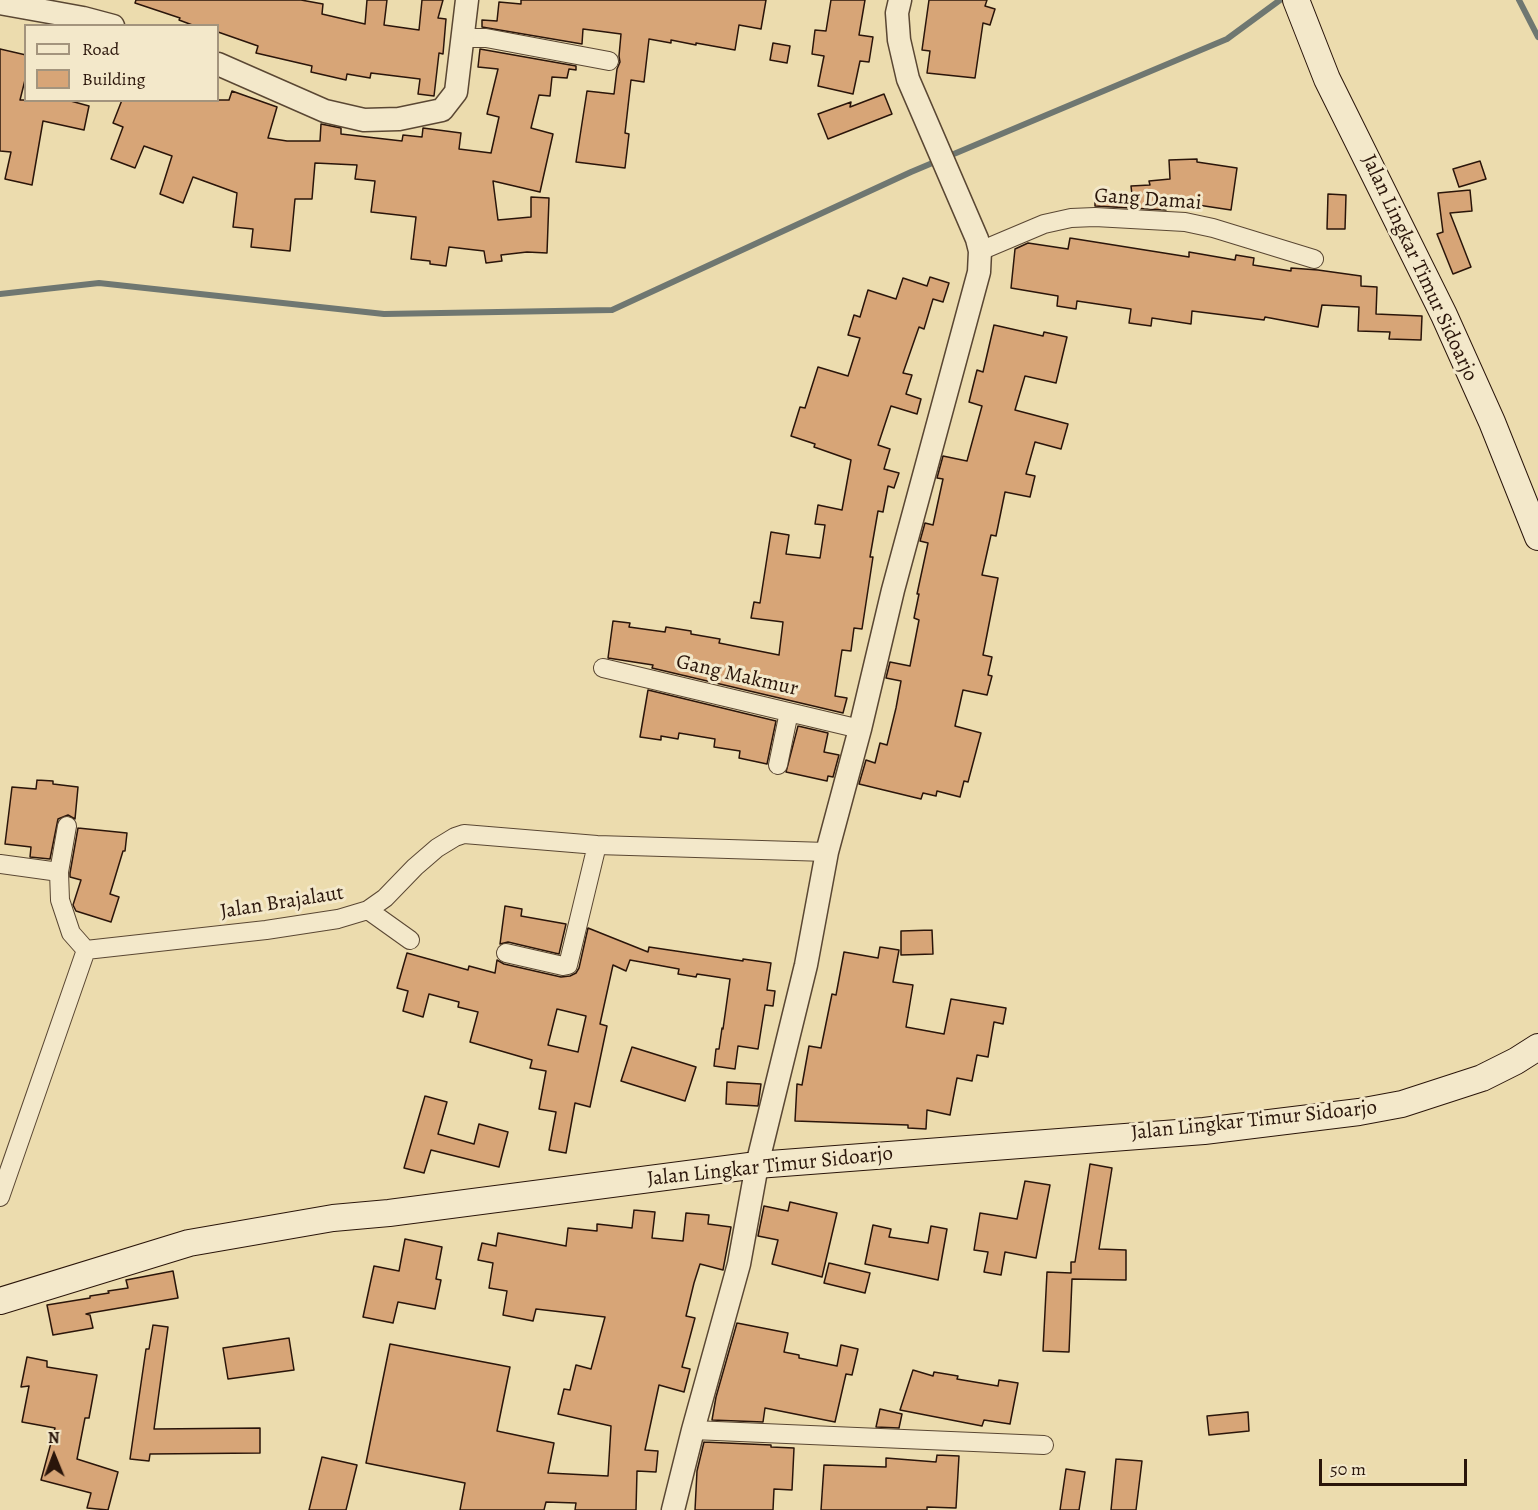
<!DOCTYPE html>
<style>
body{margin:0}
#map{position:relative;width:1538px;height:1510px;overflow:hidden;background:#ecdcae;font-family:Alegreya,serif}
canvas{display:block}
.legend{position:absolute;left:24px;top:24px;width:195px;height:78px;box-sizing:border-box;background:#f3e8ca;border:2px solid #a3947d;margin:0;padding:8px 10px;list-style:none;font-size:18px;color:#2a150a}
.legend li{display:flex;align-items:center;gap:12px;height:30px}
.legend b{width:30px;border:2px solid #a3947d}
.north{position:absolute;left:24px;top:1426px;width:60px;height:60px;-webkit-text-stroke:4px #f3e8ca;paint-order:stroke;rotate:359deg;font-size:16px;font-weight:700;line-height:24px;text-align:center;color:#2a150a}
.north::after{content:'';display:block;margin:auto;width:21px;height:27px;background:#2a150a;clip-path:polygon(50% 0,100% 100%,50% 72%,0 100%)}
.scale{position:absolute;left:1319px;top:1459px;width:148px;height:27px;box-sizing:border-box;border:3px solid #2a150a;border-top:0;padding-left:8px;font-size:18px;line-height:21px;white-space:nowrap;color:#2a150a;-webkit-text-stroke:4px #f3e8ca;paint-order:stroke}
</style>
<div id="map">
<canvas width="1538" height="1510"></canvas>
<ul class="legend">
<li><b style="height:8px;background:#f3e8ca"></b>Road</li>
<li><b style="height:16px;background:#d7a577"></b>Building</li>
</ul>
<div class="north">N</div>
<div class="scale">50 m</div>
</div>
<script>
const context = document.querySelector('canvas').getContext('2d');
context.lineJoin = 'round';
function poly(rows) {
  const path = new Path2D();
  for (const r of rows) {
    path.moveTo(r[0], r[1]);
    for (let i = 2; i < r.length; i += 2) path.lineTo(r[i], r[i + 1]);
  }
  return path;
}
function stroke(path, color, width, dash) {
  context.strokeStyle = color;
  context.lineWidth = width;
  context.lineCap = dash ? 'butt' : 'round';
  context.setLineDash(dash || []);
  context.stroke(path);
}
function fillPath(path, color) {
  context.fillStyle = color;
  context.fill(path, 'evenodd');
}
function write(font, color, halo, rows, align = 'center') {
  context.font = font + ' Alegreya,serif';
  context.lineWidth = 6;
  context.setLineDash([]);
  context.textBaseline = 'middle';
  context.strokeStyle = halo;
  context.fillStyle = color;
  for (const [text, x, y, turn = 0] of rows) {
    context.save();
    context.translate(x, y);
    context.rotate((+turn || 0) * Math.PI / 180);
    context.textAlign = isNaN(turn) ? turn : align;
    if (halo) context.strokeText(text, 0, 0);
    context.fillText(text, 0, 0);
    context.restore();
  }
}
stroke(poly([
 [1519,0,1538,37],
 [0,294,99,283,384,314,612,310,911,172,1227,39,1280,0]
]), '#6f7771', 6);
const building = poly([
 [136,0,301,0,323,4,322,14,365,24,367,0,387,0,384,25,419,30,422,0,443,0,438,18,446,19,443,54,439,53,434,96,418,94,420,79,371,73,370,78,347,74,346,80,311,72,312,66,256,53,258,46,218,32,218,26,195,26,179,20,180,18,135,3,136,0],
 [521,0,766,0,761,29,739,25,735,50,696,43,696,45,671,40,671,43,649,39,644,82,631,80,625,133,629,134,625,168,576,162,587,91,614,94,617,69,620,62,619,56,621,34,583,29,582,44,482,27,482,20,497,21,499,2,521,4,521,0],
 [831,0,865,0,859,35,873,37,869,62,860,61,853,94,818,86,824,56,812,54,815,30,826,31,831,0],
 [929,0,987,0,985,6,995,9,990,25,983,23,975,78,927,73,930,51,922,50,929,0],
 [773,43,790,46,787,63,770,60,773,43],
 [0,49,26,55,26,76,20,100,67,100,89,106,84,130,43,121,32,185,5,179,11,152,0,151,0,49],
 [480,49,576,66,576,70,569,69,567,78,552,77,550,96,539,95,531,128,553,134,540,192,493,181,498,220,531,217,531,197,549,198,547,253,527,252,501,255,502,261,486,263,484,251,449,247,446,266,430,264,430,261,411,259,416,217,371,212,375,181,355,179,357,165,315,163,312,199,295,199,290,251,251,247,253,229,233,227,237,193,193,177,183,203,160,194,172,156,144,146,135,168,111,159,123,127,113,123,122,100,229,100,232,91,277,107,268,138,287,141,320,141,321,124,341,128,341,134,402,141,403,135,422,137,423,128,461,133,459,149,491,153,499,117,487,114,498,69,478,67,480,49],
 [884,94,892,114,828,139,818,114,851,102,850,107,884,94],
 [1197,159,1197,162,1237,168,1231,210,1178,202,1178,206,1166,206,1166,210,1095,206,1095,197,1132,195,1131,186,1150,185,1149,181,1170,179,1169,160,1197,159],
 [1480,161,1486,179,1459,187,1453,169,1480,161],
 [1470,190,1472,211,1450,213,1471,267,1453,274,1437,234,1443,232,1438,193,1470,190],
 [1328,194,1346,195,1345,229,1327,229,1328,194],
 [1070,238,1189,257,1189,252,1235,260,1236,255,1254,258,1253,265,1291,271,1291,268,1318,270,1361,276,1361,286,1377,287,1376,314,1422,316,1421,340,1389,339,1390,332,1358,331,1359,307,1322,305,1318,327,1265,317,1264,320,1192,311,1191,324,1152,318,1151,326,1129,323,1131,309,1077,301,1076,309,1057,306,1058,296,1011,288,1015,249,1028,243,1068,249,1070,238],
 [930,277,949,283,943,302,933,299,924,329,919,327,903,373,912,375,906,394,921,399,917,414,891,406,878,445,890,449,884,469,899,473,894,488,888,486,883,512,878,511,870,557,873,557,862,629,854,628,851,651,842,650,835,696,847,698,843,713,652,668,653,665,608,658,613,621,630,623,629,627,665,632,666,627,691,631,691,634,720,639,719,643,779,655,783,622,751,618,754,602,760,603,771,532,789,535,786,554,820,558,825,525,815,524,818,505,842,510,851,460,814,447,815,444,791,436,800,407,805,408,818,367,848,376,860,338,848,335,854,315,860,317,868,290,896,299,903,278,927,286,930,277],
 [994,325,1043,336,1044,332,1067,337,1056,383,1025,376,1015,410,1068,424,1061,449,1035,442,1026,474,1035,476,1030,497,1005,492,996,536,991,535,982,575,998,578,983,655,992,657,988,675,992,676,987,695,963,690,955,726,981,733,968,782,964,781,960,797,937,791,936,796,923,793,921,799,859,784,866,760,875,763,880,743,887,745,896,708,901,681,886,678,890,662,910,666,919,620,914,618,919,594,917,594,928,543,920,541,925,523,933,525,943,479,937,478,943,456,967,461,982,406,969,402,977,370,983,372,994,325],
 [648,690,776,721,767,764,739,758,740,751,714,747,715,739,679,733,678,739,661,736,661,740,640,737,648,690],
 [798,726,828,733,824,752,839,755,833,777,828,776,827,781,786,772,798,726],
 [37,780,53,781,53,784,78,787,75,819,68,815,58,819,50,859,30,857,31,847,5,844,12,787,36,789,37,780],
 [78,828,127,833,125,851,123,851,110,894,119,897,111,922,76,911,73,905,81,880,70,877,70,873,78,828],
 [505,906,522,909,521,916,566,924,559,954,508,942,500,944,505,906],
 [588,928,648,952,649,947,743,961,743,959,771,963,767,990,775,991,773,1006,765,1005,758,1049,738,1046,735,1069,714,1066,716,1049,719,1049,722,1028,723,1029,730,979,697,974,696,977,678,974,679,969,630,960,626,971,613,965,600,1024,607,1026,590,1107,575,1103,566,1153,549,1150,556,1112,539,1109,546,1071,530,1068,532,1060,470,1042,478,1012,458,1007,459,1002,429,994,423,1017,403,1011,408,991,397,988,407,953,468,970,469,966,495,973,497,960,504,964,561,977,570,976,576,973,579,968,588,928],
 [557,1009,586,1016,578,1052,548,1045,557,1009],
 [932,930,933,954,901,955,901,931,932,930],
 [880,947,899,950,893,982,913,985,906,1027,944,1034,951,999,1006,1008,1003,1024,994,1022,988,1057,977,1055,972,1081,957,1078,950,1115,927,1110,926,1129,908,1128,908,1125,795,1121,797,1084,802,1085,809,1046,821,1048,832,994,836,995,844,952,878,958,880,947],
 [632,1047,696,1067,685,1101,621,1081,632,1047],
 [727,1082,761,1084,758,1106,726,1104,727,1082],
 [425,1096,447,1102,438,1134,474,1144,479,1124,508,1132,499,1167,431,1150,424,1173,404,1168,425,1096],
 [1090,1164,1112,1168,1099,1249,1126,1250,1126,1280,1072,1279,1069,1352,1043,1351,1047,1272,1071,1273,1071,1262,1075,1262,1090,1164],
 [1025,1181,1050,1185,1036,1258,1005,1252,1001,1275,984,1272,988,1252,974,1250,980,1213,1017,1219,1025,1181],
 [790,1202,837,1213,822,1277,772,1264,778,1240,758,1236,764,1206,788,1211,790,1202],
 [634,1210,655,1212,652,1238,683,1241,686,1213,709,1215,708,1224,731,1227,723,1270,700,1264,694,1283,686,1316,695,1318,682,1367,690,1369,684,1392,659,1385,645,1450,658,1451,656,1472,637,1471,636,1510,575,1510,576,1503,546,1502,544,1510,460,1510,465,1483,366,1463,390,1344,510,1367,497,1431,554,1443,548,1473,608,1476,611,1426,558,1414,564,1389,570,1390,576,1365,591,1369,605,1317,536,1309,533,1321,503,1315,507,1291,489,1288,493,1263,478,1260,482,1243,496,1246,498,1233,566,1246,568,1228,597,1231,597,1224,632,1228,634,1210],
 [873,1225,891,1229,889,1237,928,1243,931,1226,947,1229,938,1280,865,1264,873,1225],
 [405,1239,442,1247,436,1279,441,1280,435,1309,398,1302,393,1323,363,1317,374,1266,399,1271,405,1239],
 [829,1263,870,1273,865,1293,824,1283,829,1263],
 [173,1271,178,1298,90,1313,86,1314,90,1315,93,1328,53,1335,47,1305,90,1298,90,1296,109,1293,108,1291,128,1288,126,1280,173,1271],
 [737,1323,788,1333,784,1352,799,1355,799,1358,837,1366,841,1345,858,1349,852,1375,846,1374,835,1422,765,1408,763,1422,712,1420,716,1397,737,1323],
 [153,1325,168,1327,154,1429,260,1428,260,1453,150,1454,149,1461,130,1459,146,1349,149,1349,153,1325],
 [289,1338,294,1370,228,1379,223,1348,289,1338],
 [27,1357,47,1361,47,1367,97,1375,89,1418,85,1418,77,1459,118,1472,108,1510,87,1508,91,1493,41,1480,55,1428,22,1422,29,1386,21,1387,27,1357],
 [913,1370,933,1376,934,1372,958,1376,957,1379,998,1386,999,1380,1018,1383,1010,1424,984,1420,982,1426,900,1410,913,1370],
 [880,1409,902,1414,899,1428,876,1427,880,1409],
 [1248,1412,1249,1431,1209,1435,1207,1416,1248,1412],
 [704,1442,771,1445,771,1447,794,1448,792,1490,774,1489,773,1510,695,1510,697,1471,704,1442],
 [937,1455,959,1456,956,1508,927,1507,927,1510,821,1510,824,1465,886,1467,886,1458,936,1462,937,1455],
 [322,1457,357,1465,346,1510,309,1510,322,1457],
 [1116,1459,1142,1461,1136,1510,1111,1510,1116,1459],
 [1066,1469,1085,1472,1079,1510,1060,1510,1066,1469]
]);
fillPath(building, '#d7a577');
stroke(building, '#2a150a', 1.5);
const minor = poly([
 [463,38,486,38,609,61],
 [980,251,1044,224,1071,218,1095,217,1185,222,1213,228,1314,259],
 [603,668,860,729],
 [778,765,789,712],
 [67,826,59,872,60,900,71,933,86,950],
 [0,864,59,872],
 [368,910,410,940],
 [506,953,563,966,568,965,597,845],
 [0,1197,86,950,266,930,338,919,368,910,385,898,415,867,437,848,455,837,464,834,597,845,827,852],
 [693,1430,1044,1445]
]);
const tertiary = poly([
 [0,3,83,18,113,26],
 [218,64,325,111,364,120,399,119,442,110,456,92,467,0],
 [673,1510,693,1430,739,1264,757,1165,806,965,827,852,860,729,893,590,979,272,980,251,977,239,908,79,899,40,897,13,900,0]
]);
const secondary = poly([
 [1296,0,1327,79,1444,315,1492,422,1538,537],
 [0,1301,189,1243,333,1218,389,1213,757,1165,1204,1131,1359,1112,1402,1104,1482,1078,1516,1061,1538,1047]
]);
stroke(minor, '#5a4733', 20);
stroke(tertiary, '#5a4733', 25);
stroke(secondary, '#2a150a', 28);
stroke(minor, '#f3e8ca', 18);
stroke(tertiary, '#f3e8ca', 22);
stroke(secondary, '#f3e8ca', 26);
write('21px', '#2a150a', '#f3e8ca', [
 ["Gang Damai",1148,200,4],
 ["Jalan Lingkar Timur Sidoarjo",1419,268,65],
 ["Gang Makmur",737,676,13],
 ["Jalan Brajalaut",282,903,-9],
 ["Jalan Lingkar Timur Sidoarjo",1254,1121,-6],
 ["Jalan Lingkar Timur Sidoarjo",770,1167,-6]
]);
</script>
